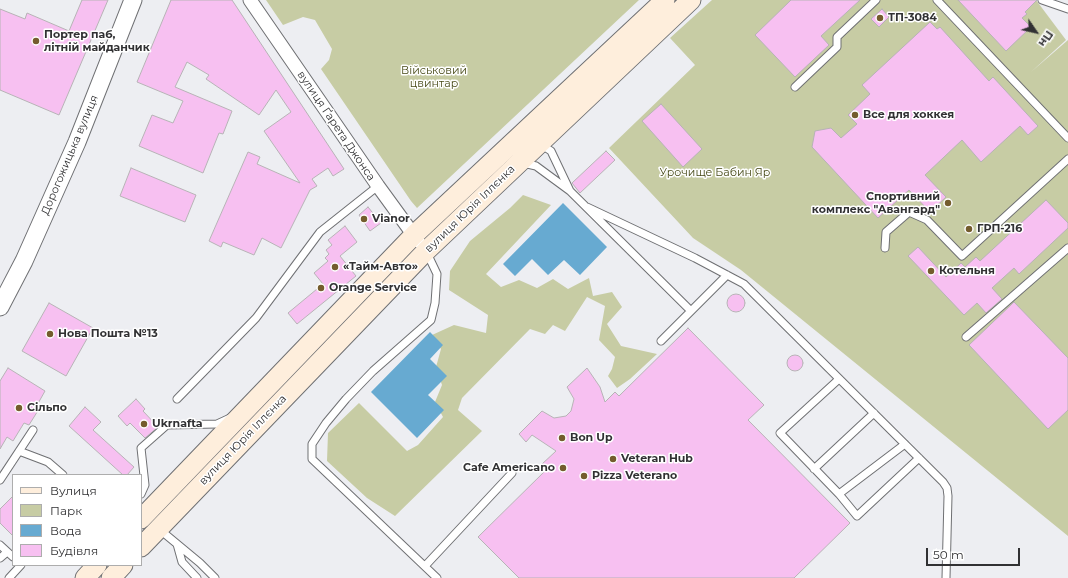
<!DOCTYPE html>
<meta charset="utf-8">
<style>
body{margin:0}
#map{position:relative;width:1068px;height:578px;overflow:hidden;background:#edeef2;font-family:Montserrat,sans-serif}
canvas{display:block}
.legend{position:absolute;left:12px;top:474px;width:130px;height:92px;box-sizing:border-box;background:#fff;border:1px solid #adadad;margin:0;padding:5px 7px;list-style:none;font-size:12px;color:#313133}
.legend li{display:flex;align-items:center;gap:8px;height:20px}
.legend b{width:20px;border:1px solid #adadad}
.north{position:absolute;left:1016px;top:12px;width:40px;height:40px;-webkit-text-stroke:3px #fff;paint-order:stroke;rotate:124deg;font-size:11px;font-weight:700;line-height:16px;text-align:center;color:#313133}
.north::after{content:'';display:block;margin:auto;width:14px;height:18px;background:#313133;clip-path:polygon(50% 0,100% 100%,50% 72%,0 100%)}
.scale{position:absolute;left:926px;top:548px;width:94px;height:18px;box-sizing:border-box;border:2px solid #313133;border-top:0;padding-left:5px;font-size:12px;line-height:14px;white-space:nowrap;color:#313133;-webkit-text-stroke:3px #fff;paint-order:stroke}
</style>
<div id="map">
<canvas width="1068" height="578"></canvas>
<ul class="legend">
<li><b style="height:5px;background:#feeedc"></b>Вулиця</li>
<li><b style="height:11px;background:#c7cca4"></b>Парк</li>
<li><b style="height:11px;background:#67aad1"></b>Вода</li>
<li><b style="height:11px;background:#f7c0f1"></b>Будівля</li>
</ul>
<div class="north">Пн</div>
<div class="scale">50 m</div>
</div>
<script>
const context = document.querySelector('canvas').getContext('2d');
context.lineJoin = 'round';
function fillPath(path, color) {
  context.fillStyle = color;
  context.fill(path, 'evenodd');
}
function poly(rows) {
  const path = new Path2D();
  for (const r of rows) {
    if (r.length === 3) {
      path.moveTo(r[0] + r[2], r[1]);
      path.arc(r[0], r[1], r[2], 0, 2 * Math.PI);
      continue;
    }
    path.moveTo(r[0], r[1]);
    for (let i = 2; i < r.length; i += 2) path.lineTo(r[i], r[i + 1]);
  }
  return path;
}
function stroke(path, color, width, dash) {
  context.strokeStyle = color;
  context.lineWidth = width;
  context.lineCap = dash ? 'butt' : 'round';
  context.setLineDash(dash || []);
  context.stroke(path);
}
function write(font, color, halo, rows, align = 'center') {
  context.font = font + ' Montserrat,sans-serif';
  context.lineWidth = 3;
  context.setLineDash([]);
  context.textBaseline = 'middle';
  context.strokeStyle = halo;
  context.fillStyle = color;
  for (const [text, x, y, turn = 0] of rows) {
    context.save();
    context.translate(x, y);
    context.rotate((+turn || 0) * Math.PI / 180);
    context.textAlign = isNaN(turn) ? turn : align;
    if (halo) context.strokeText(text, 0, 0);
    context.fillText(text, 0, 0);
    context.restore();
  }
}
fillPath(poly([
 [266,0,639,0,417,208,411,201,321,69,329,60,332,49,315,20,303,17,283,25],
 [712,0,1036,0,1066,40,1031,72,1068,40,1068,536,741,270,693,238,609,148,695,65,670,38],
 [523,195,551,205,486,274,501,287,519,280,537,288,553,279,568,289,589,278,593,296,612,292,622,307,607,324,621,346,657,354,630,379,617,388,608,376,612,369,615,357,599,340,605,306,587,297,565,331,553,325,545,334,530,329,462,398,458,410,482,431,395,516,367,498,327,461,328,433,359,403,407,451,418,445,443,417,435,402,442,385,436,367,441,349,432,335,454,325,486,333,488,315,449,290,450,271,470,241,510,208]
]), '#c7cca4');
fillPath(poly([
 [563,203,607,247,580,275,564,260,548,275,532,259,515,276,503,264],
 [430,332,443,345,430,359,447,376,428,395,444,410,417,438,371,392]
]), '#67aad1');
const building = poly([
 [82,0,108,0,59,115,0,90,0,9,25,19,27,13,69,31,82,0],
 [171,0,232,0,344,169,333,176,328,168,312,179,317,186,310,190,281,248,262,238,254,255,223,242,221,247,209,241,248,152,260,157,257,164,300,183,264,131,291,112,276,90,259,115,206,79,209,75,187,62,175,87,232,111,223,134,219,133,203,173,139,146,152,115,173,123,183,101,137,82,171,0],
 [791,0,860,0,821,36,829,45,795,77,755,35,791,0],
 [958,0,1037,0,1025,12,1027,14,1022,18,1031,27,1006,51,958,0],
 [882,9,889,17,879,27,871,19,882,9],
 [930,22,937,29,940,27,989,81,993,77,1038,126,1028,135,1020,126,981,162,962,140,925,175,946,197,930,212,909,190,878,218,812,147,815,131,831,128,841,138,857,124,848,115,870,94,862,85,930,22],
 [661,104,702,149,683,167,642,121,661,104],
 [606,151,615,160,580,193,572,183,606,151],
 [131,168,196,195,185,222,120,196,131,168],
 [1046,200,1068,223,1068,228,1019,274,1014,268,992,288,1002,299,986,313,977,303,964,315,908,256,918,247,946,277,961,263,965,267,976,257,980,261,1046,200],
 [368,207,381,223,370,231,359,215,368,207],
 [345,226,357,242,340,256,356,276,297,324,288,313,323,284,314,273,328,261,325,258,329,254,326,250,332,245,328,240,345,226],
 [736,303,9],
 [1014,302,1068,358,1068,410,1048,429,969,345,1014,302],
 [49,303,93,328,66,376,22,351,49,303],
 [688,328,764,405,748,420,850,523,794,578,519,578,478,537,546,470,541,465,556,451,532,435,526,442,519,434,542,411,554,418,566,416,571,411,574,399,567,387,587,368,600,387,605,402,615,392,619,396,688,328],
 [795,363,8],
 [8,368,45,391,36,407,39,409,29,425,24,423,13,441,7,437,0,449,0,381,8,368],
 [136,399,145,409,143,411,158,427,145,438,130,423,127,426,118,416,136,399],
 [85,407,101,422,93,430,134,467,127,475,123,475,69,426,85,407],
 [13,496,13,536,0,523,0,509,13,496]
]);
fillPath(building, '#f7c0f1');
stroke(building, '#b7b3b6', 1);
const service = poly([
 [937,0,1068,138],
 [1042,0,1068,9],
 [795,87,837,47,837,37,876,0],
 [540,144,551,151,570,191],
 [523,163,536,166,570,191,691,311,661,341],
 [587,207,695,258,744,284,943,482,947,488,948,496,946,578],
 [885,248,886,232,909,212,927,220,962,256,1068,159],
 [427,253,437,274,435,303,431,320,373,371,346,399,326,423,312,444,312,459,437,578],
 [691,311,727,275],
 [966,337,1068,248],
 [839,379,780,433,839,494,857,516,919,458],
 [177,399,256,318,320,232,378,186],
 [19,451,48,462,63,475],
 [814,469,874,413],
 [0,480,33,430],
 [141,494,145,485,141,448,167,425,217,424,230,418],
 [839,494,905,444],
 [159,529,200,563,215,578],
 [177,544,182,562,197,578],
 [0,545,13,557],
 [0,558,7,552],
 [425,566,512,473],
 [9,578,21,565]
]);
const minor = poly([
 [250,0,378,186,418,241]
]);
const tertiary = poly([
 [0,307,24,261,77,142,133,0]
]);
const secondary = poly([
 [141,519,414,235,665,0],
 [141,547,426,251,691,0],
 [85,578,97,565],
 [111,578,123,565]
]);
stroke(service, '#6f7073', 9);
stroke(minor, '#6f7073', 15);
stroke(tertiary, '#6f7073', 19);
stroke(secondary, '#6f7073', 21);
stroke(service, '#fff', 7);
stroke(minor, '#fff', 13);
stroke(tertiary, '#fff', 17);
stroke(secondary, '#feeedc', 19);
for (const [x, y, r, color] of [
 [880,18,4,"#745c2d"],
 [36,41,4,"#745c2d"],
 [855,115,4,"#745c2d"],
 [948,203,4,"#745c2d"],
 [364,219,4,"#745c2d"],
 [969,229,4,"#745c2d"],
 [335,267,4,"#745c2d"],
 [931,271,4,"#745c2d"],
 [321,288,4,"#745c2d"],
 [50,334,4,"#745c2d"],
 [19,408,4,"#745c2d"],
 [144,424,4,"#745c2d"],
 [562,438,4,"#745c2d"],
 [613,459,4,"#745c2d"],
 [563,468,4,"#745c2d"],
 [584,476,4,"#745c2d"]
]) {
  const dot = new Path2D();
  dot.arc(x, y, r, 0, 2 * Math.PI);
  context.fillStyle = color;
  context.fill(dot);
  stroke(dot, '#fff', 1.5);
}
write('bold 11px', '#313133', '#fff', [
 ["ТП-3084",888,18],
 ["Портер паб,",44,35],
 ["літній майданчик",44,48],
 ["Все для хоккея",863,115],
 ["Спортивний",940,197,"right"],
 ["комплекс \"Авангард\"",940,210,"right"],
 ["Vianor",372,219],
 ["ГРП-216",977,229],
 ["«Тайм-Авто»",343,267],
 ["Котельня",939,271],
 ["Orange Service",329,288],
 ["Нова Пошта №13",58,334],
 ["Сільпо",27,408],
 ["Ukrnafta",152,424],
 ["Bon Up",570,438],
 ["Veteran Hub",621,459],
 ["Cafe Americano",555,468,"right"],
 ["Pizza Veterano",592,476]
], 'left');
write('11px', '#464916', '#fff', [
 ["Військовий",434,71],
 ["цвинтар",434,84],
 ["Урочище Бабин Яр",715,173]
]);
write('11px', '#313133', '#fff', [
 ["вулиця Ґарета Джонса",336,126,56],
 ["Дорогожицька вулиця",70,155,-67],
 ["вулиця Юрія Іллєнка",470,209,-44],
 ["вулиця Юрія Іллєнка",243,440,-46]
]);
</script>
